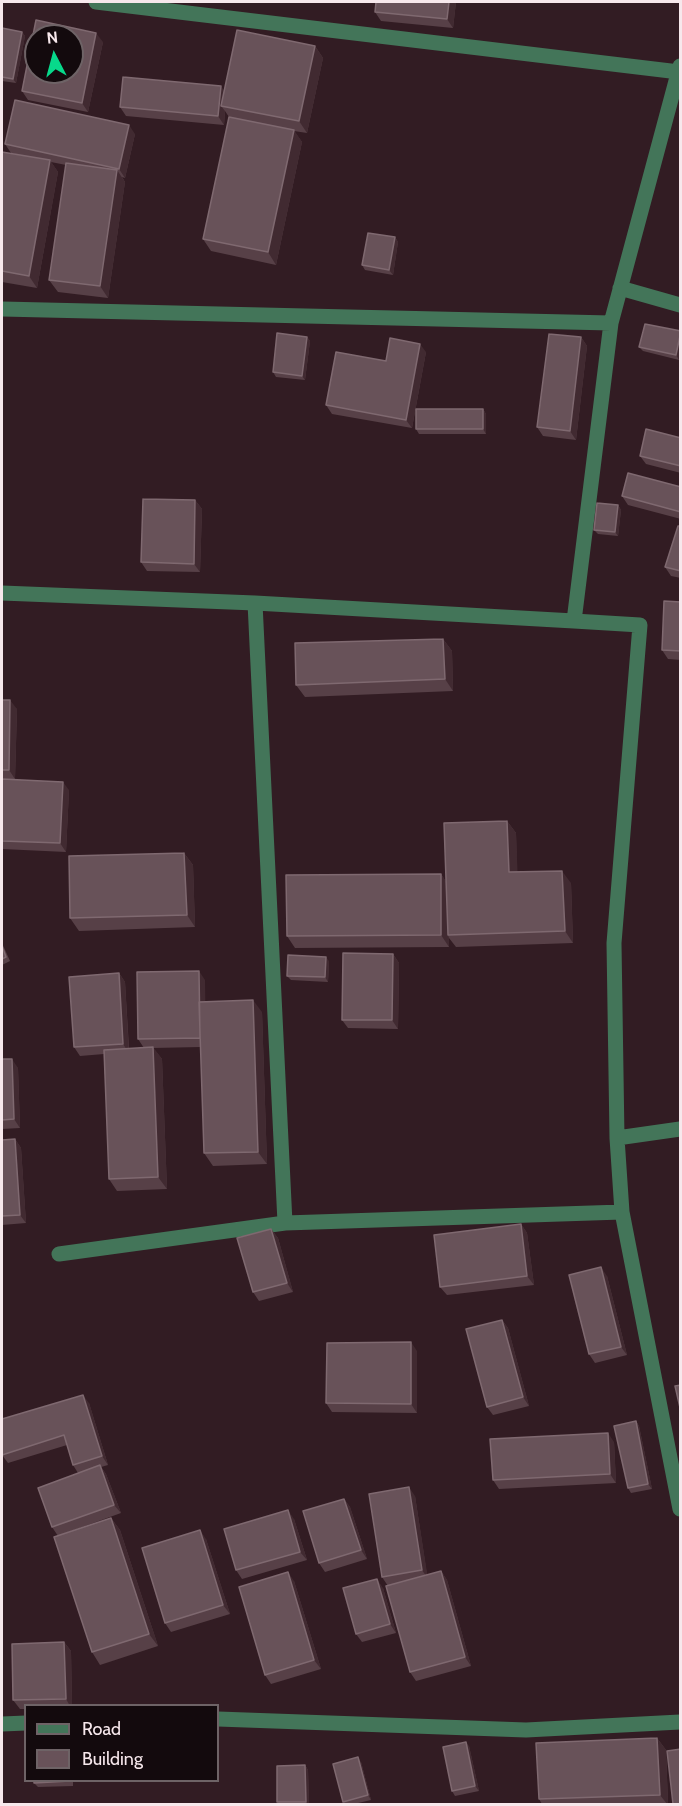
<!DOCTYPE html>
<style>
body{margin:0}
#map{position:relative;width:682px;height:1806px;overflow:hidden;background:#321c23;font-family:Cabin,sans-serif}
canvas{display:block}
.frame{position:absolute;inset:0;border:3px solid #f7e8ec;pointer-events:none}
.legend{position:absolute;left:24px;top:1704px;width:195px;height:78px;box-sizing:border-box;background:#130a0d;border:2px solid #6e6366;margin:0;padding:8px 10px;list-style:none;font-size:18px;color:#f7e8ec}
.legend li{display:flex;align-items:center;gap:12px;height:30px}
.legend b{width:30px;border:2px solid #6e6366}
.north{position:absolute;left:24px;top:24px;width:60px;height:60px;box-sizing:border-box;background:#130a0d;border:2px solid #6e6366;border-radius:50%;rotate:354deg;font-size:16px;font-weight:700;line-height:24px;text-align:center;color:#f7e8ec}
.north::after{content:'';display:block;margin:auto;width:21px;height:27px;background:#07d98b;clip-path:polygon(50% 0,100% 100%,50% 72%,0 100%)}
</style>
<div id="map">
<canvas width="682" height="1806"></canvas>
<div class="frame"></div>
<ul class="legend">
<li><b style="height:8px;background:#437559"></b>Road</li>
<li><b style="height:16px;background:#685259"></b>Building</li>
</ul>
<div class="north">N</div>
</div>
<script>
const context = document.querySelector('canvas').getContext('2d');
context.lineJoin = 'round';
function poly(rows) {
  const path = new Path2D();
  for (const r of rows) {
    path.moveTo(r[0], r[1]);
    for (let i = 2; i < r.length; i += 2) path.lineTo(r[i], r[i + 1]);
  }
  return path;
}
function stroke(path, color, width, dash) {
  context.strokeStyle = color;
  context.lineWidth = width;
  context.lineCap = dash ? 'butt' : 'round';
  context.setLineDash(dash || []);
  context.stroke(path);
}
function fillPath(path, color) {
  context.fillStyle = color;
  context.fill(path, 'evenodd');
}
stroke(poly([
 [96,2,679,72],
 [680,66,611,323,574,621,640,625,614,943,617,1138,622,1212,680,1509],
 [620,288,680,305],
 [2,309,611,323],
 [2,593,255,603,574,621],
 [255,603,285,1223],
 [617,1138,680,1129],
 [59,1254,285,1223,622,1212],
 [218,1719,526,1730,680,1722],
 [2,1724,26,1723]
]), '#437559', 15);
fillPath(poly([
 [376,2,456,2,453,28,381,21,375,12],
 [2,28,22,32,25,36,16,83,2,81],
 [103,42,88,112,28,100,22,91],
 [315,46,323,58,307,133,294,131,302,142,276,265,211,251,203,239,229,117,225,111,224,125,126,116,120,107,224,92],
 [135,134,125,178,122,177,125,182,108,298,58,292,49,280,66,165,51,162,58,172,37,288,2,282,2,152,24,156,11,153,5,144],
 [395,237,398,242,393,275,365,270,362,265],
 [681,331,681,353,679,360,643,351,639,347],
 [307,337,310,341,305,380,276,377,273,372],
 [581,337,587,346,576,440,543,436,537,427],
 [426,352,412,428,332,414,326,405,386,361],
 [483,409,486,414,486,434,419,434,416,429],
 [681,438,681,473,646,464,640,456],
 [681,487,681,519,628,505,622,496],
 [195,500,202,509,200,572,147,571,141,562],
 [618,505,621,510,618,536,598,534,594,530],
 [681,526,681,578,671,576,665,567],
 [681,602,681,660,668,659,662,650],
 [443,639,452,651,453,691,305,697,296,685],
 [2,700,17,709,15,779,2,779],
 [2,779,69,790,66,852,2,849],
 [507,821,516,833,517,872,571,883,573,943,456,947,449,938,449,947,295,948,287,936,441,874,446,882],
 [184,853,193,865,195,927,79,931,70,918],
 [2,943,10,961,2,965],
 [393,954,399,963,398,1029,348,1028,342,1020],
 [329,961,328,982,291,980,287,976],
 [119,973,125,982,129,1048,144,1048,138,1039,205,980,205,1002,262,1012,267,1164,213,1166,204,1153,201,1047,153,1048,162,1059,167,1189,117,1191,109,1179,104,1054,80,1056,74,1047],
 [2,1059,18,1068,20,1128,2,1129],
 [15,1139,21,1148,26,1223,2,1225,2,1140],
 [521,1224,527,1233,534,1285,447,1295,440,1287],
 [271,1229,278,1238,293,1292,259,1301,253,1292],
 [607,1276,627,1355,595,1363,589,1354],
 [502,1320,508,1328,529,1406,493,1415,487,1407],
 [417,1351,417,1413,332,1412,326,1403],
 [89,1403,108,1465,101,1467,106,1474,121,1513,60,1535,111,1518,120,1530,158,1646,100,1665,92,1652,58,1536,52,1527,78,1473,73,1465,67,1445,8,1463,2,1455],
 [636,1421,639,1426,652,1489,631,1493,628,1488],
 [614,1442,616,1483,499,1489,493,1480],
 [415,1496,427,1575,441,1571,447,1580,471,1666,416,1681,410,1672,388,1586,382,1577],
 [344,1499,350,1507,367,1559,325,1572,319,1563],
 [294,1519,307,1560,242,1579,236,1570],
 [206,1539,230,1614,171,1632,165,1623],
 [294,1581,321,1669,271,1684,265,1675],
 [383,1588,396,1633,362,1642,356,1634],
 [64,1642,71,1651,72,1706,26,1706,26,1709,20,1709,13,1700],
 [657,1738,666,1750,668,1804,542,1804,539,1799],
 [469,1746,479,1791,455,1796,452,1791],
 [361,1762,371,1800,354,1804,345,1804,343,1802],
 [305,1765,308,1770,309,1804,279,1804,277,1802],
 [34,1780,73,1780,73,1786,38,1787,34,1783]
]), '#574047');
fillPath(poly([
 [449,2,456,2,453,28,447,19],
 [22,32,25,36,16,83,13,79],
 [96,33,103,42,88,112,82,103],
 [315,46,323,58,307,133,299,121],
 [221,86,227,95,221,106,225,111,224,125,218,116],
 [129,125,135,134,125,178,119,169],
 [294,130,302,142,276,265,268,252],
 [50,160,58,172,37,288,29,276],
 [117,170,125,182,108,298,100,286],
 [395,237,398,242,393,275,389,270],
 [681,334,681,353,679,360,676,355],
 [307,337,310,341,305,380,302,376],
 [581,337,587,346,576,440,570,431],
 [420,344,426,352,412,428,406,420],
 [483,409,486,414,486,434,483,429],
 [195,500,202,509,200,572,194,564],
 [618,505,621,510,618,536,615,532],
 [443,639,452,651,453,691,445,679],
 [10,700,17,709,15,779,9,770],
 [63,782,69,790,66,852,60,843],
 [507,821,516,833,518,884,509,872],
 [184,853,193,865,195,927,187,915],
 [562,871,571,883,573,943,565,931],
 [441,874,449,886,448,935,449,938,449,947,441,935],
 [393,954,399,963,398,1029,392,1020],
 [326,957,329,961,328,982,325,977],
 [199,971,205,980,206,1047,200,1038],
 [119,973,125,982,129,1053,123,1044],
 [253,1000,262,1012,267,1164,258,1152],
 [153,1047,162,1059,167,1189,158,1177],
 [12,1059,18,1068,20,1128,14,1119],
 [15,1139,21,1148,26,1223,20,1215],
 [521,1224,527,1233,534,1285,527,1276],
 [271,1229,278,1238,293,1292,287,1283],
 [601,1267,607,1276,627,1355,621,1347],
 [502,1320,508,1328,529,1406,523,1397],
 [411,1342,417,1351,417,1413,411,1404],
 [83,1395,89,1403,108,1465,102,1456],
 [636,1421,639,1426,652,1489,648,1484],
 [608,1433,614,1442,616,1483,610,1474],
 [100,1465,106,1474,121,1513,114,1505],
 [409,1487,415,1496,428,1579,422,1570],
 [344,1499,350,1507,367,1559,361,1550],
 [288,1510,294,1519,307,1560,300,1552],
 [111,1518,120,1530,158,1646,149,1634],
 [200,1530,206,1539,230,1614,223,1605],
 [441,1571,447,1580,471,1666,465,1657],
 [288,1572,294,1581,321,1669,314,1660],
 [377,1579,383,1588,396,1633,390,1624],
 [64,1642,71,1651,72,1706,70,1706,66,1699],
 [657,1738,666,1750,668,1804,667,1804,660,1795],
 [466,1742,469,1746,479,1791,475,1786],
 [358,1757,361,1762,371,1800,368,1795],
 [305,1765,308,1770,309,1804,308,1804,306,1802]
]), '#412a31');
const building = poly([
 [376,2,449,2,447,19,375,12,376,2],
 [36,20,96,33,82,103,22,91,36,20],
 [36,36,72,36,72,72,36,72,36,36],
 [2,28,22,32,13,79,2,77,2,28],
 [237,30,315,46,299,121,221,106,237,30],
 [123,77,221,86,218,116,120,107,123,77],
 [15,100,129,125,119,169,5,144,15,100],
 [229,117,294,130,268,252,203,239,229,117],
 [2,152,50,160,29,276,2,271,2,152],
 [66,163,117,170,100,286,49,280,66,163],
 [368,233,395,237,389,270,362,265,368,233],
 [645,324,681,331,676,355,639,347,645,324],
 [277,333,307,337,302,376,273,372,277,333],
 [549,334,581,337,570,431,537,427,549,334],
 [390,338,420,344,406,420,326,405,336,352,386,361,390,338],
 [416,409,483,409,483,429,416,429,416,409],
 [646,429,681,438,681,466,640,456,646,429],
 [628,473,681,487,681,512,622,496,628,473],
 [143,499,195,500,194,564,141,562,143,499],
 [597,503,618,505,615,532,594,530,597,503],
 [678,526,681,526,681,571,665,567,678,526],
 [664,601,681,602,681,651,662,650,664,601],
 [443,639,445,679,296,685,295,643,443,639],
 [2,700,10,700,9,770,2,770,2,700],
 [2,779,63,782,60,843,2,841,2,779],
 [507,821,509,872,562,871,565,931,448,935,444,823,507,821],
 [184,853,187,915,70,918,69,856,184,853],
 [441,874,441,935,287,936,286,875,441,874],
 [2,946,6,957,2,959,2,946],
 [343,953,393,954,392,1020,342,1020,343,953],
 [288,955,326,957,325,977,287,976,288,955],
 [199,971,200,1038,138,1039,137,972,199,971],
 [119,973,123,1044,74,1047,69,977,119,973],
 [253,1000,258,1152,204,1153,199,1002,253,1000],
 [153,1047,158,1177,109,1179,104,1050,153,1047],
 [2,1059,12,1059,14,1119,2,1120,2,1059],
 [15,1139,20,1215,2,1216,2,1140,15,1139],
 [521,1224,527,1276,440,1287,434,1235,521,1224],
 [271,1229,287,1283,253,1292,237,1238,271,1229],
 [601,1267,621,1347,589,1354,569,1275,601,1267],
 [502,1320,523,1397,487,1407,466,1329,502,1320],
 [411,1342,411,1404,326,1403,327,1343,411,1342],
 [681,1385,681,1412,675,1386,681,1385],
 [83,1395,102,1456,73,1465,64,1435,2,1455,2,1419,83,1395],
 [636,1421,648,1484,628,1488,614,1426,636,1421],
 [608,1433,610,1474,493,1480,490,1439,608,1433],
 [100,1465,114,1505,52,1527,38,1488,100,1465],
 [409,1487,422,1570,382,1577,369,1494,409,1487],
 [344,1499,361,1550,319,1563,303,1511,344,1499],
 [288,1510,300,1552,236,1570,224,1529,288,1510],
 [111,1518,149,1634,92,1652,54,1537,111,1518],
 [200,1530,223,1605,165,1623,142,1548,200,1530],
 [441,1571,465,1657,410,1672,386,1586,441,1571],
 [288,1572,314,1660,265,1675,239,1587,288,1572],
 [377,1579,390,1624,356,1634,343,1588,377,1579],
 [64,1642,66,1699,13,1700,12,1644,64,1642],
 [657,1738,660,1795,539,1799,536,1743,657,1738],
 [466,1742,475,1786,452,1791,443,1747,466,1742],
 [681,1749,681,1804,673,1804,667,1751,681,1749],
 [358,1757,368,1795,343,1802,333,1764,358,1757],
 [305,1765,306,1802,277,1802,277,1766,305,1765],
 [34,1780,70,1780,70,1781,34,1783,34,1780]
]);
fillPath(building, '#685259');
stroke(building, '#7f6970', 1.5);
</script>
